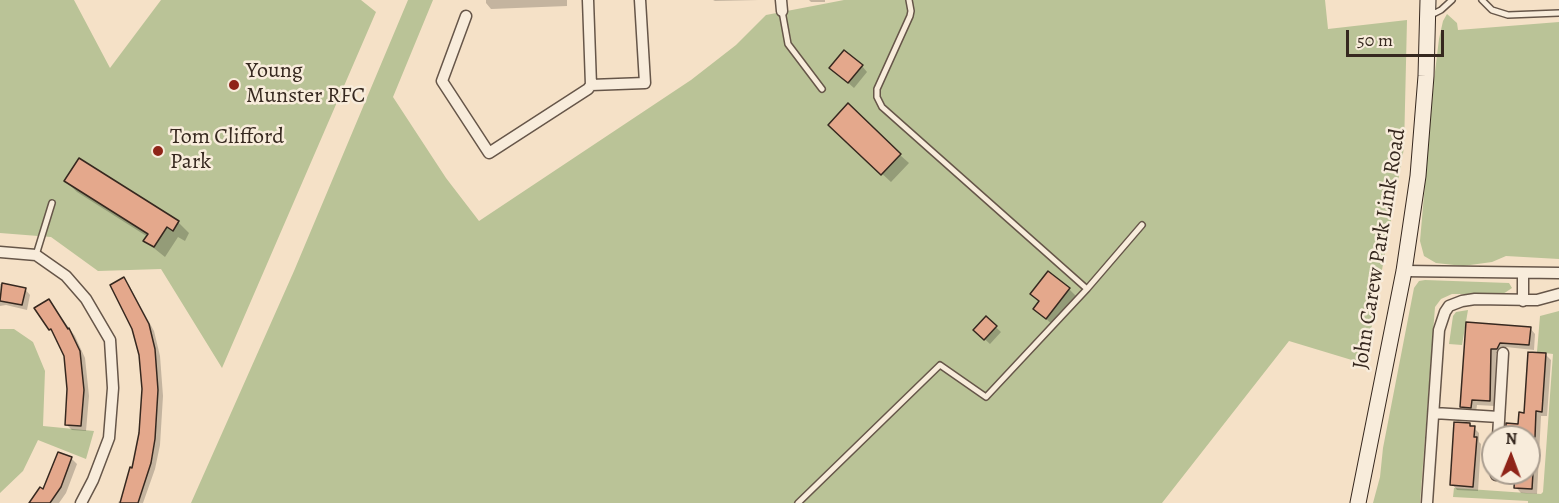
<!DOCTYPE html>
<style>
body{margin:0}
#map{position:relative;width:1559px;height:503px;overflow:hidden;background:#f5e1c7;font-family:Alegreya,serif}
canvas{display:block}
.north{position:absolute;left:1481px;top:425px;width:60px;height:60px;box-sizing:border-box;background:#f8ecdb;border:2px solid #aa9e90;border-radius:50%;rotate:1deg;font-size:16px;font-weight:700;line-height:24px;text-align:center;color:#36281f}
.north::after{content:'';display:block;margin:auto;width:21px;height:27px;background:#8f2418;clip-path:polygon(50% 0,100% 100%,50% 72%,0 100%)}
.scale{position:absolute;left:1346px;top:30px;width:98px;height:27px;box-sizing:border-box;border:3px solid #36281f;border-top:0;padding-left:8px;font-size:18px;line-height:21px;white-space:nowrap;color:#36281f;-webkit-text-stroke:4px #f8ecdb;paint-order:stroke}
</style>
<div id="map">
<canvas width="1559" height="503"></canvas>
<div class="north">N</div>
<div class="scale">50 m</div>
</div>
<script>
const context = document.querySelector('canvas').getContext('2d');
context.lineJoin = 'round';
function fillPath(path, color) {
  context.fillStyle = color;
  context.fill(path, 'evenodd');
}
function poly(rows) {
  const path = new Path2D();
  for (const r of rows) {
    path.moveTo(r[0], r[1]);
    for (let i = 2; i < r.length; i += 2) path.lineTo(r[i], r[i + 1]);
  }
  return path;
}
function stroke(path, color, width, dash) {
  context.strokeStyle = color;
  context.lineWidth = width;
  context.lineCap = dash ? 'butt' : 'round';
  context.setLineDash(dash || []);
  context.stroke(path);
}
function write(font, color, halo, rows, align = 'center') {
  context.font = font + ' Alegreya,serif';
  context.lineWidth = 5;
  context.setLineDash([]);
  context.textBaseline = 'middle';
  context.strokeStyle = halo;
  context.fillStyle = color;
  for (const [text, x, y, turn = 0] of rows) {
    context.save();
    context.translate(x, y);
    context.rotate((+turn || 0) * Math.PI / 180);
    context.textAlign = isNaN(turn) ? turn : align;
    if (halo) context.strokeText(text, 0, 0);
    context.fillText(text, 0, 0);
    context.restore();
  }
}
fillPath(poly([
 [0,0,74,0,110,68,161,0,361,0,376,12,222,368,161,269,98,271,51,237,0,233],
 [408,0,433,0,393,97,446,178,479,221,691,80,736,45,766,15,844,0,1325,0,1328,29,1407,20,1404,148,1365,364,1289,341,1162,503,191,503,294,271],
 [1447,14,1457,23,1458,30,1559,22,1559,259,1506,256,1492,262,1463,266,1436,263,1424,256,1420,241,1434,80,1439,39,1443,21],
 [1425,280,1509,283,1512,288,1503,294,1452,294,1441,299,1435,307,1420,503,1373,503,1380,477,1383,448,1414,288,1419,281],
 [1468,310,1462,345,1449,344,1453,316,1456,312],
 [1559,311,1559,503,1528,503,1528,501,1453,497,1454,488,1541,494,1543,492,1553,354,1537,352,1540,316],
 [0,329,14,329,33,342,45,371,43,426,94,431,86,459,38,440,23,471,0,493]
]), '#bac397');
fillPath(poly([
 [486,0,567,0,567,6,491,9,486,3],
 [713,0,759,0,715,1],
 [809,0,825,0,825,2,811,2],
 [862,66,867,72,854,88,837,73],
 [838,133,900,155,909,163,891,182],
 [66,181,178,222,189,233,185,241,178,237,165,257,145,241,148,237,77,192],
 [124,279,129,285,154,331,160,356,163,396,160,445,155,469,143,503,118,503,119,501,122,502,133,470,141,433,143,389,141,355],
 [0,284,25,289,30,295,27,310,6,305,0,306],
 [1069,289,1076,296,1054,326,1035,309,1040,302,1032,294],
 [49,301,75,336,85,358,89,396,86,431,72,430,66,424,69,389,66,356,56,335,50,329],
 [986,318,1001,332,990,344,975,330],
 [1467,324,1530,328,1535,334,1534,350,1506,347,1502,353,1496,353,1495,406,1477,405,1476,412,1467,412,1461,406],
 [1546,355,1551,360,1547,416,1541,416,1537,494,1521,493,1512,483,1512,473,1529,473,1529,437,1511,437,1507,433,1519,425,1525,414],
 [1470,424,1479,433,1479,442,1481,444,1478,491,1457,490,1452,484],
 [58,454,72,459,77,464,66,493,59,503,31,503,44,492]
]), '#0003');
const building = poly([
 [844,50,863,65,848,83,829,68,844,50],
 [848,103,901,154,881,175,828,125,848,103],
 [79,158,179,221,173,231,167,227,154,247,143,241,148,234,64,181,79,158],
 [1048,271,1070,288,1046,319,1033,309,1039,301,1030,294,1048,271],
 [124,277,149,324,155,349,158,390,155,439,151,463,138,503,120,503,130,467,132,468,139,433,142,389,139,355,132,329,110,285,124,277],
 [2,283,26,288,22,305,0,301,2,283],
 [49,299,68,329,69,328,80,351,84,390,81,426,65,425,67,389,64,356,51,329,49,330,34,308,49,299],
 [986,316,997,326,984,340,973,330,986,316],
 [1466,322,1531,327,1529,345,1500,343,1497,349,1491,349,1490,401,1472,400,1471,408,1460,407,1466,322],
 [1528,352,1546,353,1542,412,1536,411,1535,437,1517,437,1517,435,1506,434,1506,423,1518,424,1519,412,1524,413,1528,352],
 [1454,422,1470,423,1470,426,1475,426,1474,437,1477,437,1473,487,1450,485,1454,422],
 [58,452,72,457,61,487,50,503,29,503,40,487,43,489,58,452],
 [1515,473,1533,473,1532,489,1514,488,1515,473]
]);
fillPath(building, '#e4a88c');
stroke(building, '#36281f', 1.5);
const lane = poly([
 [909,0,911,11,910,16,877,89,877,97,882,107,1087,289],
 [1482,0,1492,10,1508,15,1559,13],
 [782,11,788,44,822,89],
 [1429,16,1441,10,1452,0],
 [36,255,52,203],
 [798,503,940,365,986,397,1087,289,1142,225]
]);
const street = poly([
 [588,0,591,85,645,83,640,0],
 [781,0,782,11],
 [466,16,442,81,489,153,588,89,591,85],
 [0,252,36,255,66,276,86,299,110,340,113,388,109,438,93,480,81,503],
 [1404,271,1559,273],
 [1523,301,1523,273],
 [1434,413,1499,417],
 [1498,437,1503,353],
 [1496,475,1496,473],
 [1427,503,1439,330,1445,312,1449,306,1462,301,1475,299,1537,300,1559,294]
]);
const secondary = poly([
 [1358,503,1404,271,1418,176,1426,76,1428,0]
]);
stroke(lane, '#665649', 8);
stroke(street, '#665649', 13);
stroke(secondary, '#36281f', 17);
stroke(lane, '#f8ecdb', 5);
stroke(street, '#f8ecdb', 10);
stroke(secondary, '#f8ecdb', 15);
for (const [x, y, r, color] of [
 [234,85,6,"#8f2418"],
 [158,151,6,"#8f2418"]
]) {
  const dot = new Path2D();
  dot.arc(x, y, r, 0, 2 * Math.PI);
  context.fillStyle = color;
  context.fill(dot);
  stroke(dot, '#f8ecdb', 2);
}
write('22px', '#36281f', '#f8ecdb', [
 ["Young",246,72],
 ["Munster RFC",246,97],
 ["Tom Clifford",170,138],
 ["Park",170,163]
], 'left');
write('22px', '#36281f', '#f8ecdb', [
 ["John Carew Park Link Road",1380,249,-81]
]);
</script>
